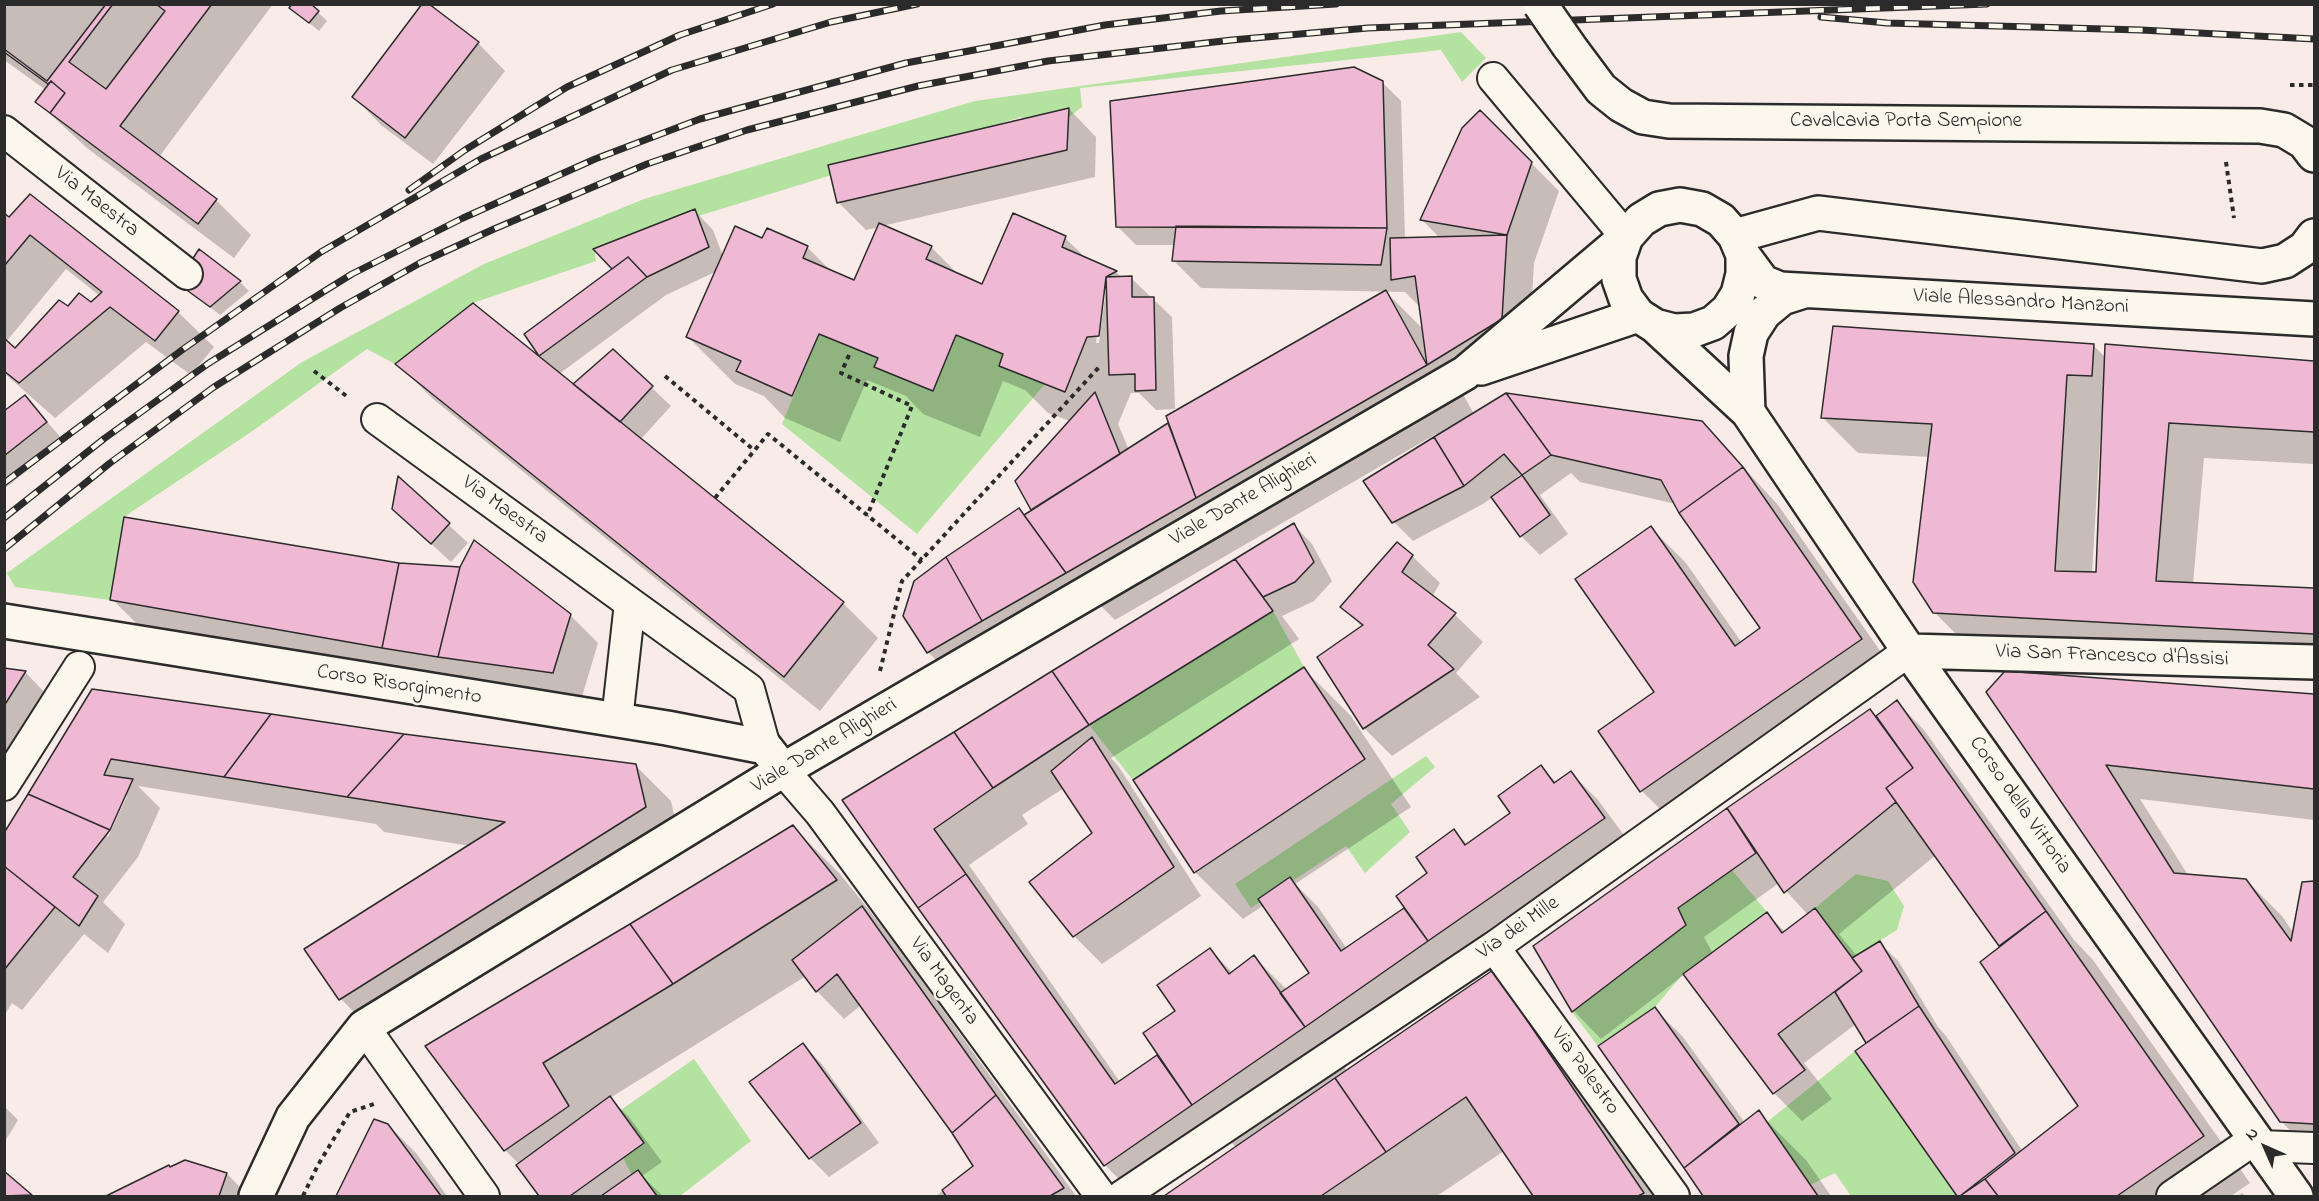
<!DOCTYPE html>
<style>
body{margin:0}
#map{position:relative;width:2319px;height:1201px;overflow:hidden;background:#f9ebe7;font-family:"Indie Flower",sans-serif}
canvas{display:block}
.frame{position:absolute;inset:0;border:6px solid #2b2b2b;pointer-events:none}
.north{position:absolute;left:2235px;top:1117px;width:60px;height:60px;-webkit-text-stroke:4px #fbf7ec;paint-order:stroke;rotate:315deg;font-size:16px;font-weight:700;line-height:24px;text-align:center;color:#2b2b2b}
.north::after{content:'';display:block;margin:auto;width:21px;height:27px;background:#2b2b2b;clip-path:polygon(50% 0,100% 100%,50% 72%,0 100%)}
</style>
<div id="map">
<canvas width="2319" height="1201"></canvas>
<div class="frame"></div>
<div class="north">N</div>
</div>
<script>
const context = document.querySelector('canvas').getContext('2d');
context.lineJoin = 'round';
function fillPath(path, color) {
  context.fillStyle = color;
  context.fill(path, 'evenodd');
}
function poly(rows) {
  const path = new Path2D();
  for (const r of rows) {
    path.moveTo(r[0], r[1]);
    for (let i = 2; i < r.length; i += 2) path.lineTo(r[i], r[i + 1]);
  }
  return path;
}
function stroke(path, color, width, dash) {
  context.strokeStyle = color;
  context.lineWidth = width;
  context.lineCap = dash ? 'butt' : 'round';
  context.setLineDash(dash || []);
  context.stroke(path);
}
function write(font, color, halo, rows, align = 'center') {
  context.font = font + ' "Indie Flower",sans-serif';
  context.lineWidth = 5;
  context.setLineDash([]);
  context.textBaseline = 'middle';
  context.strokeStyle = halo;
  context.fillStyle = color;
  for (const [text, x, y, turn = 0] of rows) {
    context.save();
    context.translate(x, y);
    context.rotate((+turn || 0) * Math.PI / 180);
    context.textAlign = isNaN(turn) ? turn : align;
    if (halo) context.strokeText(text, 0, 0);
    context.fillText(text, 0, 0);
    context.restore();
  }
}
fillPath(poly([
 [1461,32,1486,58,1462,82,1441,50,1080,88,1082,107,1061,123,1042,129,1021,117,594,248,596,261,473,303,395,364,367,349,251,432,124,517,110,600,15,587,7,573,302,362,484,264,644,199,975,101],
 [819,334,878,358,875,366,956,335,1003,354,999,366,1045,384,917,534,782,424],
 [1273,611,1304,667,1133,780,1089,725],
 [1426,756,1435,767,1391,804,1410,832,1365,873,1346,846,1251,908,1235,884],
 [1732,870,1767,912,1683,974,1655,1007,1598,1046,1572,1012,1678,908],
 [1856,874,1888,881,1904,906,1897,930,1852,958,1815,908],
 [1855,1051,1957,1196,1851,1196,1835,1173,1810,1185,1767,1122],
 [694,1059,751,1141,680,1196,642,1196,605,1121]
]), '#b4e2a0');
fillPath(poly([
 [4,4,273,4,159,157,216,200,251,235,234,258,87,148,37,102,46,90,4,60],
 [309,4,327,21,319,31,291,8],
 [478,43,505,71,433,164,381,125,354,97],
 [1382,82,1401,101,1405,239,1440,238,1422,220,1480,112,1559,191,1534,263,1529,347,1460,389,1474,414,1702,422,1778,505,1897,675,1677,826,1642,791,1656,692,1651,528,1686,563,1742,643,1762,629,1676,504,1580,482,1571,473,1540,495,1568,534,1540,555,1521,536,1493,497,1483,504,1413,541,1394,522,1438,437,1436,434,1115,620,1095,600,947,671,928,652,1025,516,1034,511,1017,481,1070,421,1048,413,1025,390,1003,381,980,437,923,414,906,396,867,380,840,442,785,418,764,396,735,384,688,337,717,271,666,295,559,374,573,386,613,351,671,406,640,440,843,603,878,638,820,711,433,399,398,364,543,361,526,334,695,211,713,230,723,256,763,240,807,247,832,272,855,282,880,227,866,230,838,202,1069,109,1096,137,1095,177,882,226,931,247,959,275,983,286,1065,238,1088,260,1116,272,1122,278,1131,278,1172,317,1175,409,1156,410,1139,393,1131,393,1118,424,1129,450,1386,292,1424,330,1420,307,1405,292,1201,288,1173,260,1175,245,1136,245,1117,226],
 [1103,287,1106,289,1099,343,1096,343],
 [1522,473,1524,476,1516,481,1515,479],
 [30,196,178,312,214,347,191,375,146,342,55,418,4,373,4,215,9,219],
 [66,269,100,296,91,304,69,308,15,350,6,342],
 [240,282,249,291,220,315,179,283],
 [2094,346,2106,358,2107,346,2314,363,2314,464,2204,458,2193,584,2314,589,2314,667,1970,648,1934,612,1930,457,1858,453,1823,418],
 [2101,424,2104,424,2098,574,2092,574],
 [25,397,64,441,4,489,4,413],
 [399,479,468,543,451,562,413,527],
 [1294,525,1312,544,1332,581,1314,601,1282,616,1299,639,1111,758,1119,767,1201,896,1102,964,1074,936,1031,882,1094,833,1064,788,1022,815,1028,824,969,865,1120,1082,1156,1057,1165,1063,1177,1012,1210,950,1233,973,1254,957,1287,990,1311,973,1264,905,1243,919,1195,872,1304,669,1351,716,1411,807,1295,884,1318,907,1347,949,1406,908,1454,831,1468,845,1512,813,1541,767,1557,783,1571,773,1598,800,1632,846,1335,1053,1348,1072,1493,972,1540,1020,1661,1196,1534,1196,1504,1151,1437,1196,1167,1196,1237,1148,1221,1132,1133,1193,1105,1165,844,801,1235,561,1240,565],
 [1412,556,1440,583,1432,597,1455,615,1483,642,1456,673,1480,697,1392,756,1364,728,1362,627,1342,607],
 [112,599,570,615,598,643,581,700,467,684,458,675,433,671,429,694,159,646],
 [4,670,25,672,52,700,4,781],
 [2006,673,2314,695,2314,820,2140,799,2188,875,2246,880,2282,916,2294,934,2304,883,2314,883,2314,1155,2281,1121],
 [93,691,404,736,635,765,671,801,680,843,376,1034,341,999,470,846,384,832,376,824,138,786,160,808,138,857,103,902,125,924,108,953,84,934,22,1010,12,1003,4,1016,4,836],
 [125,794,127,796,108,837,106,836],
 [1897,702,1924,730,2074,940,2093,960,2250,1183,2231,1196,1958,1196,1857,1051,1868,1043,1856,1024,1804,1063,1832,1099,1802,1121,1774,1093,1685,974,1601,1039,1574,1011,1535,946,1727,810,1732,815,1870,711,1877,718],
 [1936,855,2002,946,2080,1107,2023,1152,1946,1036,1938,1027,1899,962,1880,943,1857,956,1839,934],
 [1779,883,1808,915,1785,932,1767,914,1713,954,1704,937],
 [793,827,840,874,890,936,1076,1196,936,1196,975,1166,861,1005,844,1019,817,991,806,976,610,1098,629,1117,662,1162,642,1176,663,1196,541,1196,519,1164,505,1150,427,1047],
 [1655,1009,1683,1037,1745,1123,1758,1112,1806,1160,1831,1196,1705,1196,1600,1046],
 [803,1045,821,1063,879,1143,829,1177,810,1158],
 [4,1106,18,1120,4,1143],
 [375,1121,388,1125,416,1153,447,1196,338,1196],
 [185,1161,227,1174,249,1196,110,1196,169,1166,171,1169],
 [4,1173,31,1196,4,1196],
 [2242,1193,2246,1196,2237,1196]
]), '#0003');
const building = poly([
 [4,4,113,4,69,62,106,89,165,11,156,4,212,4,120,126,217,199,198,224,50,113,65,93,51,81,48,84,4,52,4,4],
 [4,4,106,4,47,81,4,49,4,4],
 [292,4,311,4,319,11,309,23,289,8,292,4],
 [422,4,429,4,479,42,405,138,352,97,422,4],
 [1354,67,1383,81,1387,228,1116,227,1110,101,1354,67],
 [51,81,65,93,50,113,35,102,51,81],
 [1069,108,1067,150,837,203,828,165,1069,108],
 [1480,110,1532,162,1507,235,1420,220,1462,128,1480,110],
 [30,194,179,311,155,341,110,307,19,383,4,371,4,338,15,348,59,300,68,306,79,293,91,302,102,292,30,235,4,266,4,213,9,217,30,194],
 [695,209,709,247,647,277,628,257,612,269,593,249,695,209],
 [1013,213,1066,236,1062,247,1117,271,1106,277,1099,336,1087,337,1065,392,999,366,1003,354,956,335,933,391,874,367,878,358,819,334,792,396,736,371,741,361,686,337,735,226,762,238,767,228,808,246,803,258,854,280,879,223,932,246,926,259,982,284,1013,213],
 [1176,226,1387,228,1381,265,1172,261,1176,226],
 [1507,235,1502,319,1427,365,1415,276,1391,280,1390,238,1507,235],
 [199,249,241,281,210,307,177,283,199,249],
 [628,257,647,277,539,356,524,334,628,257],
 [1132,276,1132,297,1154,297,1156,390,1135,391,1135,374,1109,375,1106,277,1132,276],
 [1386,290,1427,365,1196,498,1166,416,1386,290],
 [473,303,844,602,784,677,395,364,473,303],
 [1833,326,2094,344,2092,376,2067,375,2055,571,2096,572,2105,344,2314,361,2314,432,2169,423,2156,581,2314,588,2314,634,1933,613,1913,582,1932,424,1821,418,1833,326],
 [613,349,653,386,620,422,573,384,613,349],
 [1095,392,1120,454,1031,510,1015,481,1095,392],
 [1506,393,1551,455,1522,475,1504,454,1464,486,1434,437,1506,393],
 [1506,393,1702,421,1743,467,1679,513,1661,480,1551,455,1506,393],
 [25,395,47,422,4,456,4,411,25,395],
 [1168,423,1196,498,1066,573,1024,515,1168,423],
 [1434,437,1464,486,1392,523,1363,481,1434,437],
 [1743,467,1862,639,1640,792,1598,731,1654,692,1575,579,1651,526,1735,646,1760,628,1679,513,1743,467],
 [1522,475,1550,515,1520,537,1491,497,1522,475],
 [398,476,450,523,431,544,392,509,398,476],
 [1019,508,1066,573,982,621,946,557,1019,508],
 [124,517,399,563,382,648,110,600,124,517],
 [1294,523,1314,562,1295,582,1263,597,1235,559,1294,523],
 [474,540,571,614,553,673,438,657,460,567,474,540],
 [1397,542,1413,555,1402,572,1456,613,1428,645,1454,669,1363,729,1317,657,1363,625,1340,607,1397,542],
 [946,557,982,621,927,653,903,616,914,581,946,557],
 [1235,559,1273,611,1089,725,1052,671,1235,559],
 [399,563,460,567,438,657,382,648,399,563],
 [1304,667,1365,759,1194,873,1133,780,1304,667],
 [4,668,26,671,4,706,4,668],
 [1052,671,1089,725,993,788,954,732,1052,671],
 [2005,671,2314,694,2314,789,2106,765,2174,873,2246,879,2291,941,2302,882,2314,881,2314,1124,2280,1122,1986,692,2005,671],
 [92,689,271,714,224,777,111,759,104,775,133,779,110,830,28,794,92,689],
 [1897,700,2046,911,1999,946,1886,788,1913,768,1876,716,1897,700],
 [1870,709,1913,768,1886,788,1896,802,1784,893,1727,808,1870,709],
 [271,714,404,734,347,797,224,777,271,714],
 [954,732,993,788,934,829,966,874,918,908,842,800,954,732],
 [404,734,636,764,646,807,339,1000,304,949,505,822,347,797,404,734],
 [1092,737,1174,867,1073,937,1029,882,1092,833,1051,771,1092,737],
 [1541,765,1554,783,1571,771,1605,818,1428,941,1396,896,1427,873,1416,857,1454,829,1465,845,1510,813,1498,796,1541,765],
 [28,794,110,830,73,877,98,896,79,926,4,866,4,833,28,794],
 [1727,808,1756,853,1678,908,1686,925,1572,1012,1533,946,1727,808],
 [793,825,837,880,673,984,630,924,793,825],
 [4,866,55,907,4,970,4,866],
 [966,874,1115,1084,1157,1055,1192,1105,1104,1166,918,908,966,874],
 [1290,877,1341,951,1404,908,1428,941,1305,1027,1280,993,1309,973,1258,899,1290,877],
 [862,906,996,1095,952,1133,837,974,816,992,792,960,862,906],
 [1815,908,1862,971,1778,1034,1805,1070,1773,1094,1683,974,1767,912,1782,933,1815,908],
 [2046,911,2204,1136,2117,1196,1998,1196,1985,1179,2078,1106,1980,962,2046,911],
 [630,924,673,984,543,1063,569,1106,504,1151,425,1046,630,924],
 [1880,941,1919,1006,1866,1043,1835,992,1862,971,1852,958,1880,941],
 [1210,948,1229,974,1254,955,1305,1027,1192,1105,1143,1033,1175,1011,1157,985,1210,948],
 [1493,970,1644,1193,1638,1196,1533,1196,1466,1097,1386,1152,1335,1078,1493,970],
 [1919,1006,2015,1153,1960,1196,1957,1196,1855,1051,1919,1006],
 [1655,1007,1739,1124,1684,1168,1598,1046,1655,1007],
 [803,1043,861,1123,809,1159,749,1082,803,1043],
 [1335,1078,1386,1152,1321,1196,1164,1196,1335,1078],
 [996,1095,1064,1188,1050,1196,946,1196,942,1190,973,1166,952,1133,996,1095],
 [610,1096,644,1143,570,1196,539,1196,516,1165,610,1096],
 [1759,1110,1767,1122,1818,1196,1703,1196,1684,1168,1759,1110],
 [374,1119,388,1124,441,1196,336,1196,374,1119],
 [185,1160,227,1173,219,1196,106,1196,169,1165,170,1167,185,1160],
 [638,1170,657,1196,601,1196,638,1170],
 [4,1171,32,1195,4,1196,4,1171],
 [1985,1179,1998,1196,1960,1196,1985,1179]
]);
fillPath(building, '#efb9d3');
stroke(building, '#2b2b2b', 1.5);
const street = poly([
 [1493,78,1626,237],
 [4,131,187,274],
 [377,419,630,603],
 [617,720,630,603,749,689,765,747],
 [783,770,820,813,1101,1196],
 [4,785,79,667],
 [1494,947,1674,1196],
 [364,1027,484,1196],
 [2260,1146,2314,1148],
 [1122,1196,1494,947,1909,651],
 [2172,1196,2255,1139]
]);
const secondary = poly([
 [1569,46,1601,89,1621,105,1643,117,1669,121,2260,126,2284,130,2304,142,2314,155],
 [1735,236,1818,213,2262,266,2285,261,2305,248,2314,236],
 [1626,237,1619,257,1619,279,1626,299,1638,315,1655,326,1748,412,1909,651,2296,1196],
 [1743,255,1763,282,1780,289,2314,319],
 [1481,368,1638,315],
 [1748,412,1746,356,1751,333,1764,313,1782,298,1804,291],
 [4,621,667,728,765,747,783,770],
 [1909,651,2314,662],
 [256,1196,293,1117,364,1027,783,770,1465,373,1626,237,1641,220,1659,209,1680,205,1702,209,1721,220,1735,236,1743,255,1743,274,1738,294,1728,310,1713,323,1694,330,1674,331,1655,326]
]);
stroke(street, '#2b2b2b', 34);
stroke(secondary, '#2b2b2b', 38);
stroke(poly([
 [2290,85,2314,85],
 [2226,162,2234,218],
 [849,355,841,373,912,406,867,516],
 [314,371,349,398],
 [665,376,754,450],
 [715,498,768,434,922,560],
 [880,671,902,581,1101,365],
 [303,1196,318,1165,350,1112,377,1103]
]), '#2b2b2b', 4, [4.5, 4.5]);
stroke(street, '#fbf7ec', 30);
stroke(secondary, '#fbf7ec', 33);
const rail = poly([
 [1821,17,1887,23,2141,30,2314,39],
 [409,190,465,150,567,87,680,35,773,4],
 [4,483,182,350,321,252,481,159,672,70,831,22,917,4],
 [4,518,105,438,209,363,352,274,463,218,595,159,700,119,906,63,1105,25,1221,11,1336,4],
 [4,549,110,463,214,387,340,308,420,263,494,229,647,164,747,130,918,86,1048,61,1232,40,1368,28,1987,4]
]);
stroke(rail, '#2b2b2b', 7);
stroke(rail, '#fbf7ec', 4.5, [14]);
const secondaryBridge = poly([
 [1540,4,1569,46]
]);
stroke(secondaryBridge, '#2b2b2b', 38, []);
stroke(secondaryBridge, '#fbf7ec', 33);
write('21px', '#2b2b2b', '#fbf7ec', [
 ["Cavalcavia Porta Sempione",1906,123],
 ["Via Maestra",96,203,38],
 ["Viale Alessandro Manzoni",2021,303,3],
 ["Viale Dante Alighieri",1244,501,-30],
 ["Via Maestra",504,511,36],
 ["Via San Francesco d'Assisi",2112,657,2],
 ["Corso Risorgimento",399,686,9],
 ["Viale Dante Alighieri",825,747,-31],
 ["Corso della Vittoria",2019,806,55],
 ["Via dei Mille",1519,929,-35],
 ["Via Magenta",943,982,54],
 ["Via Palestro",1584,1072,54]
]);
</script>
